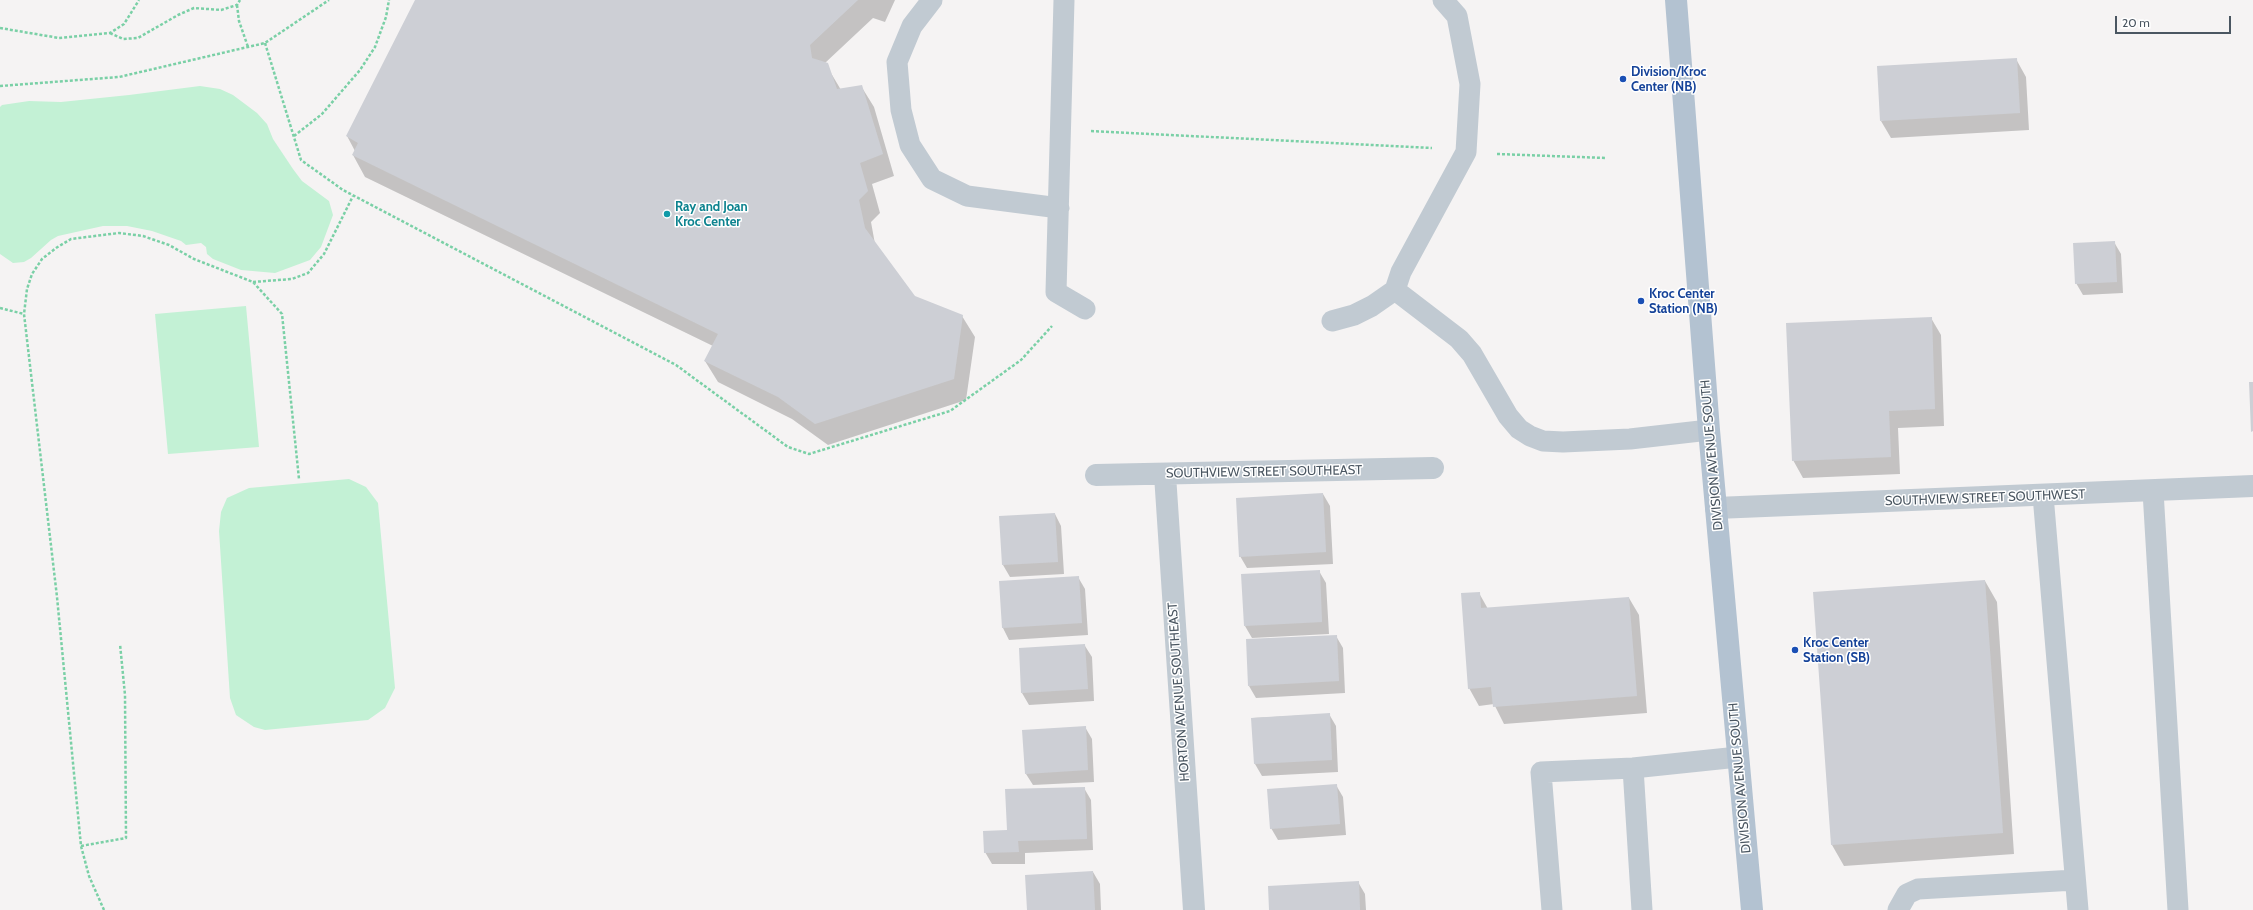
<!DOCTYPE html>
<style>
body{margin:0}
#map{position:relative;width:2253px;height:910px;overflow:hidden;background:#f5f3f3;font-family:Cabin,sans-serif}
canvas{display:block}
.scale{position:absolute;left:2115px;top:16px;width:116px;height:18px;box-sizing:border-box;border:2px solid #4a5661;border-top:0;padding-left:5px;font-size:12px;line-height:14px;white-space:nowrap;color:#4a5661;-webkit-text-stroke:3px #fff;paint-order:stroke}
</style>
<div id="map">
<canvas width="2253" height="910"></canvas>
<div class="scale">20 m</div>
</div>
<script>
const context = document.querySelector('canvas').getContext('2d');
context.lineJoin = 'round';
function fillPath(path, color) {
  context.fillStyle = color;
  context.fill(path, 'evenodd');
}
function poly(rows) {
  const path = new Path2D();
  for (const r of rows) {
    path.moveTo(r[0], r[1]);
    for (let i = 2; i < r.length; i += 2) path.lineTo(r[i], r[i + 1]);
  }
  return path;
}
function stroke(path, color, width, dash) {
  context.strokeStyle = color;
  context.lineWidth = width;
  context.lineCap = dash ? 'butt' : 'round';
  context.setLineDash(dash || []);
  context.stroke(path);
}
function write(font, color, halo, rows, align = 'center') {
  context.font = font + ' Cabin,sans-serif';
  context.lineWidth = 3;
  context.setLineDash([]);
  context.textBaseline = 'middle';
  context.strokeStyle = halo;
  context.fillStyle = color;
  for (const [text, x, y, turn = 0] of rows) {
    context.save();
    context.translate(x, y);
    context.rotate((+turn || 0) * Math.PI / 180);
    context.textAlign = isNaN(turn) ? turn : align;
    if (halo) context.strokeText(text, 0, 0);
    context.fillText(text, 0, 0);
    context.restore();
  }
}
fillPath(poly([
 [200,86,220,89,233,95,257,113,267,124,273,139,293,169,302,181,329,201,333,215,321,247,310,260,275,273,241,270,213,259,207,254,206,247,201,243,186,245,181,241,152,231,127,226,103,226,58,236,51,240,31,258,24,262,13,263,0,254,0,107,2,105,29,101,61,102,129,95],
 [246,306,259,447,168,454,155,314],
 [349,479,366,487,378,503,395,688,385,708,368,720,265,730,254,727,236,715,230,698,219,531,221,512,227,498,249,488]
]), '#c3f1d5');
fillPath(poly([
 [416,0,895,0,885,22,873,18,825,63,841,90,861,86,874,107,894,176,872,184,880,213,871,222,875,244,914,297,962,316,975,337,966,400,828,445,792,419,718,382,705,361,713,346,365,177,353,155,355,151,347,136],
 [2016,59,2026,77,2029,130,1891,138,1881,121],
 [2114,242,2121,254,2123,293,2083,295,2076,283],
 [1931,318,1941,335,1944,426,1898,428,1900,474,1803,478,1793,460],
 [1323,494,1330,506,1333,564,1247,568,1240,556],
 [1055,514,1061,526,1064,574,1010,577,1003,565],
 [1319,571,1326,583,1329,634,1252,638,1245,626],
 [1078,577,1085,589,1088,635,1009,640,1003,628,1000,582],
 [1985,581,1997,602,2014,854,1844,866,1832,845],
 [1479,593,1488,609,1629,598,1639,615,1647,713,1504,724,1494,704,1479,706,1469,688],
 [1336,636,1343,648,1345,693,1256,698,1249,686],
 [1085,646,1092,657,1094,701,1029,705,1022,693],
 [1329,714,1336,726,1338,772,1262,776,1255,764,1252,718],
 [1085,727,1092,739,1094,782,1033,785,1026,774],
 [1336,785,1343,797,1346,835,1278,840,1271,828],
 [1084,788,1091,800,1093,850,1025,853,1025,864,992,864,985,852],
 [1093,872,1100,884,1101,910,1028,910],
 [1358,882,1365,894,1366,910,1270,910]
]), '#0003');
fillPath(poly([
 [415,0,858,0,810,45,812,58,828,63,837,89,862,85,883,154,860,163,868,191,859,200,865,228,915,296,963,315,954,379,815,424,778,397,704,361,718,334,352,155,358,143,346,136],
 [2017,58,2020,113,1880,121,1877,66],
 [2115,241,2117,282,2075,284,2073,243],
 [1932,317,1935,409,1889,411,1891,457,1792,461,1786,323],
 [2249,382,2253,382,2253,431,2251,432],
 [1323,493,1326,552,1239,557,1236,498],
 [1055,513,1058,562,1002,565,999,516],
 [1320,570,1322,622,1244,626,1241,574],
 [1079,576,1082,623,1002,628,999,581],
 [1985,580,2003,833,1831,845,1813,592],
 [1480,592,1481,608,1629,597,1637,696,1493,707,1491,687,1468,689,1461,593],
 [1337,635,1339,681,1248,686,1246,639],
 [1085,644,1088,689,1021,693,1019,648],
 [1330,713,1332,760,1254,764,1251,718],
 [1086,726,1088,770,1025,774,1022,730],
 [1337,784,1340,824,1270,829,1267,789],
 [1085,787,1087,839,1018,841,1019,852,984,853,983,831,1007,830,1005,789],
 [1093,871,1095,910,1027,910,1025,875],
 [1359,881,1360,910,1269,910,1268,886]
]), '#cdcfd5');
stroke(poly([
 [237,5,239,21,248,47],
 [0,28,59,38,110,33,124,24,139,0],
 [110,33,123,39,138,38,178,15,194,8,221,10,237,5,240,0],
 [265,43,301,160,343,190,676,365,788,447,809,454,950,411,1021,360,1052,326],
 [0,86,119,77,265,43,329,0],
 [1091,131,1432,148],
 [294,136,322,114,360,70,375,47,386,17,389,0],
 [1497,154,1606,158],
 [253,282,292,279,308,273,324,254,353,196],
 [0,308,24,314],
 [81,846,126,838,125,695,120,644],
 [104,910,89,876,81,846,57,597,24,314,27,289,32,274,42,259,56,248,71,239,119,233,143,236,169,245,194,259,253,282,282,314,299,479]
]), '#7ad0a6', 2.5, [3, 2]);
stroke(poly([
 [932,0,912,26,897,62,901,110,910,145,932,179,967,196,1059,208],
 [1064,0,1056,292,1085,309],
 [1395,290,1459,339,1472,354,1508,416,1519,429,1530,436,1543,441,1563,442,1630,439,1709,430],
 [1332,321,1354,315,1372,306,1395,290,1401,272,1466,152,1470,84,1457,16,1443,0],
 [2153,491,2178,910],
 [2043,495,2078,910],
 [1633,768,1642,910],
 [1552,910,1541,772,1633,768,1738,757],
 [1898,910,1907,894,1918,889,2075,880]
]), '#c1cad2', 21);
stroke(poly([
 [1096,475,1433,468],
 [1165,475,1194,910],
 [1716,508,2253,486]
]), '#c1cad2', 22);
stroke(poly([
 [1676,0,1709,430,1752,910]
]), '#b3c2d1', 22);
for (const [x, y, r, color] of [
 [1623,79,4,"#1a4fb4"],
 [667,214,4,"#0f9aa8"],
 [1641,301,4,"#1a4fb4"],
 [1795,650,4,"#1a4fb4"]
]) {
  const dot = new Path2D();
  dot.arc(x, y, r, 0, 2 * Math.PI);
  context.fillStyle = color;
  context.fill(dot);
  stroke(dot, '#fff', 1.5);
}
write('bold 13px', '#164399', '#fff', [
 ["Division/Kroc",1631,72],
 ["Center (NB)",1631,87],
 ["Kroc Center",1649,294],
 ["Station (NB)",1649,309],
 ["Kroc Center",1803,643],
 ["Station (SB)",1803,658]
], 'left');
write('bold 13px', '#0d838f', '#fff', [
 ["Ray and Joan",675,207],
 ["Kroc Center",675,222]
], 'left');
write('13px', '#4a5661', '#fff', [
 ["DIVISION AVENUE SOUTH",1712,455,-95],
 ["SOUTHVIEW STREET SOUTHEAST",1264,472,-1],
 ["SOUTHVIEW STREET SOUTHWEST",1985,498,-2],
 ["HORTON AVENUE SOUTHEAST",1179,692,-94],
 ["DIVISION AVENUE SOUTH",1740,778,-95]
]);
</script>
